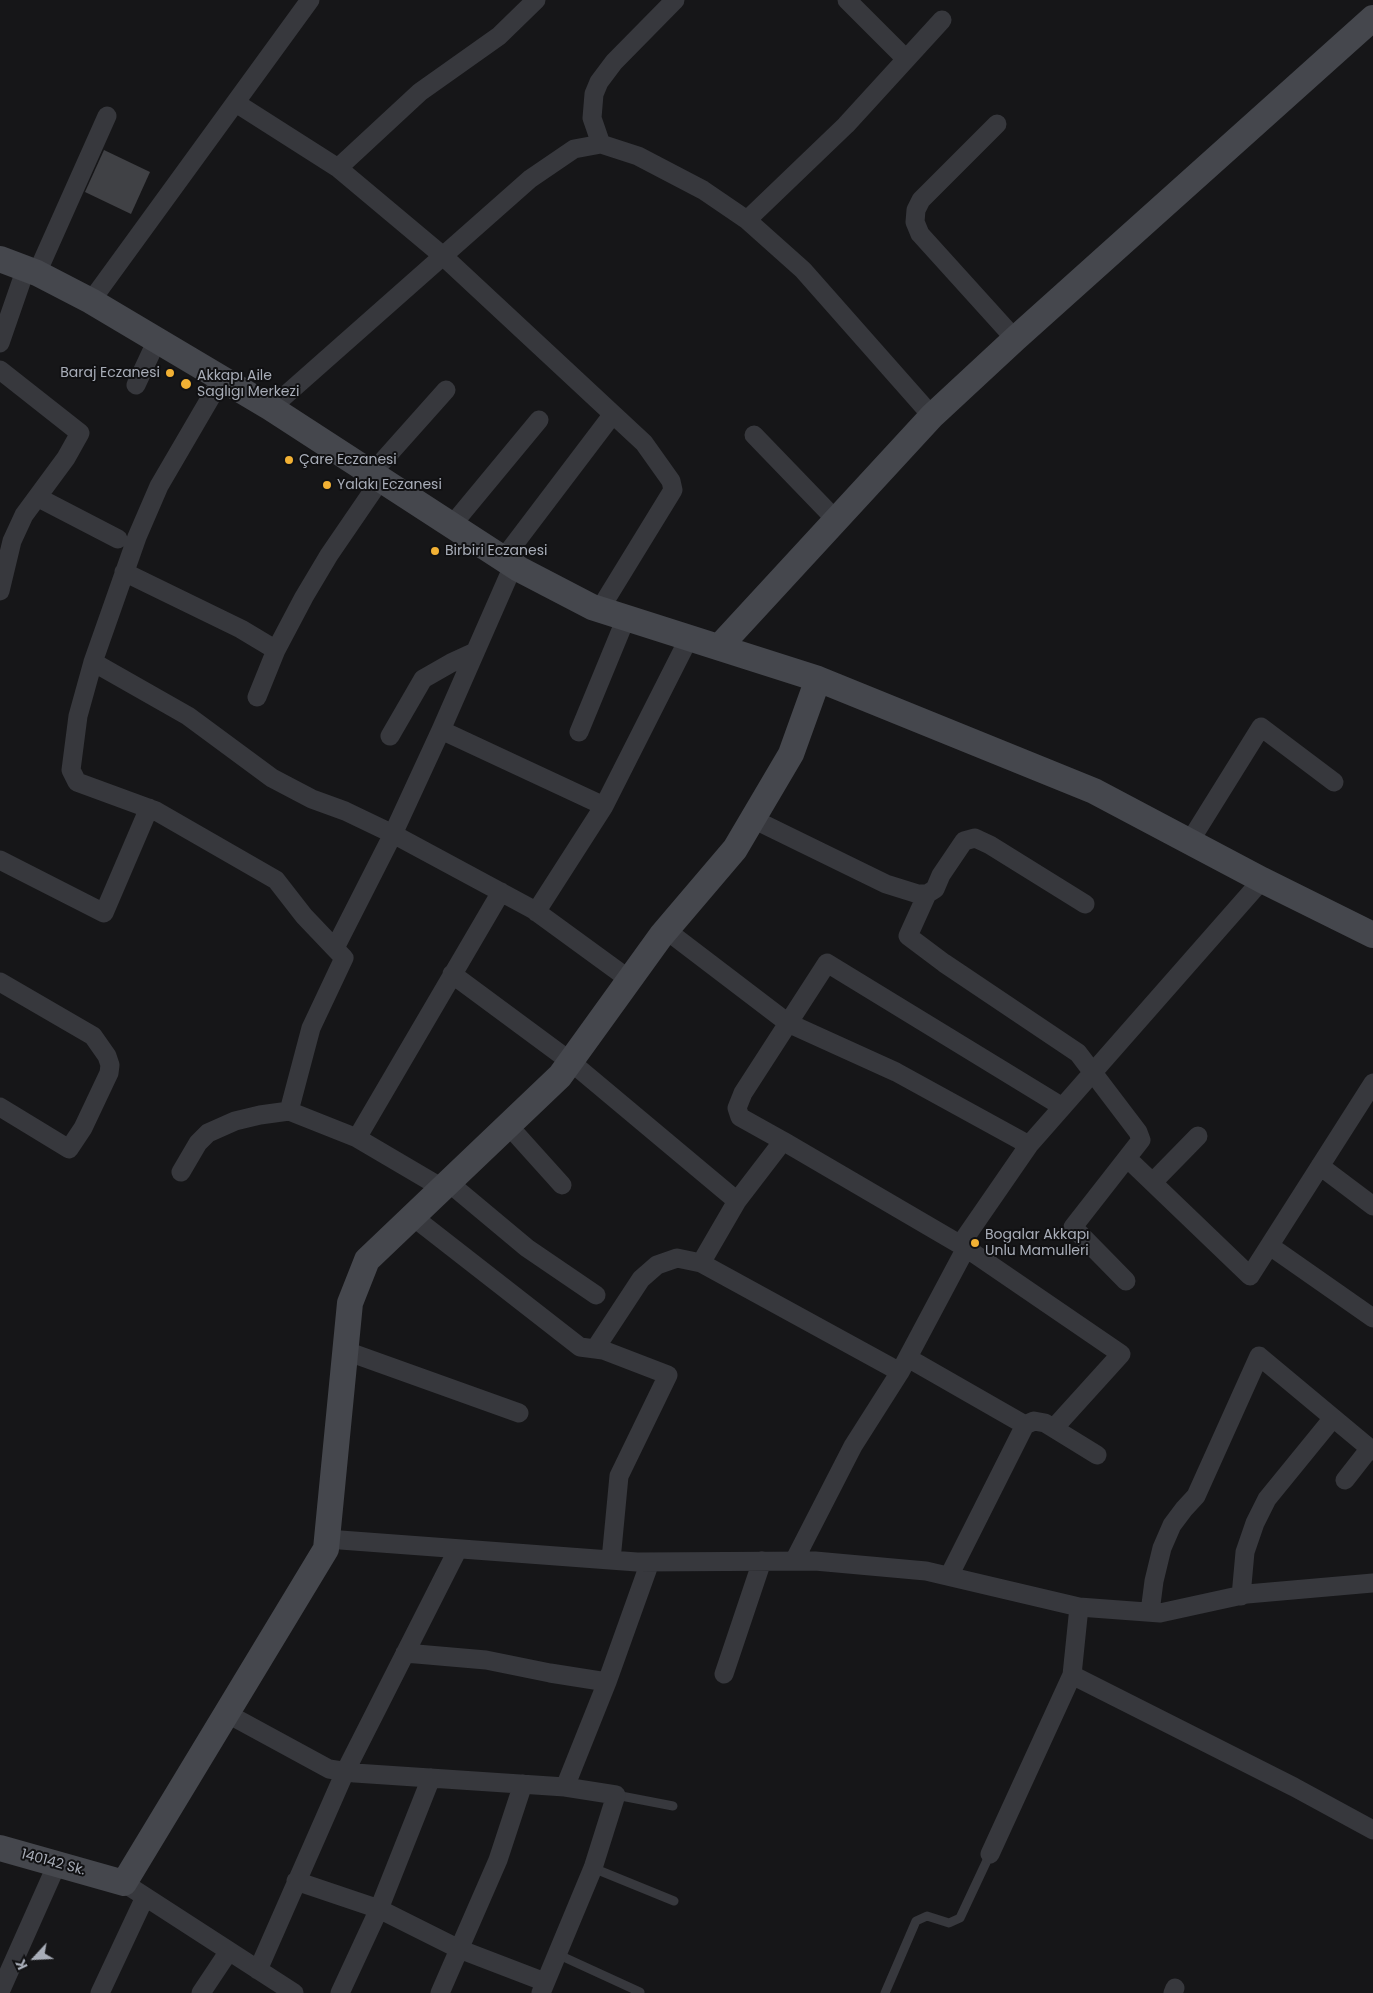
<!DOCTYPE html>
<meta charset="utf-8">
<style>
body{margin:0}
#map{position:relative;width:1373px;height:1993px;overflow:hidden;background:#161618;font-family:Poppins,sans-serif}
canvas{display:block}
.north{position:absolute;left:10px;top:1933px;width:50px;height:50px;-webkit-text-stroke:4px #111113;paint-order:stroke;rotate:245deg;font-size:14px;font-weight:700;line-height:20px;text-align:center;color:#a8adb8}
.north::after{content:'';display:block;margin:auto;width:18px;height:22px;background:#a8adb8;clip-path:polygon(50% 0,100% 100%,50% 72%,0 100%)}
</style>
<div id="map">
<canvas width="1373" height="1993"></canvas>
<div class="north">K</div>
</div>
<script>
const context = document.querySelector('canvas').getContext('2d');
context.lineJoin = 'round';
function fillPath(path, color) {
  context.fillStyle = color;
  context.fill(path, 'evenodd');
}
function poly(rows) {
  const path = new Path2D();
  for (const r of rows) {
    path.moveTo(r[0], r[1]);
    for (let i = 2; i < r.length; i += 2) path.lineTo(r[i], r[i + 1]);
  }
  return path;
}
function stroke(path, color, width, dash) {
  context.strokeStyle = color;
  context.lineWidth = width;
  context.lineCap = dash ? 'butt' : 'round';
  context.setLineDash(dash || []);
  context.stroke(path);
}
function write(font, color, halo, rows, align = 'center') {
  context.font = font + ' Poppins,sans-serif';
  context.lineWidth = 4;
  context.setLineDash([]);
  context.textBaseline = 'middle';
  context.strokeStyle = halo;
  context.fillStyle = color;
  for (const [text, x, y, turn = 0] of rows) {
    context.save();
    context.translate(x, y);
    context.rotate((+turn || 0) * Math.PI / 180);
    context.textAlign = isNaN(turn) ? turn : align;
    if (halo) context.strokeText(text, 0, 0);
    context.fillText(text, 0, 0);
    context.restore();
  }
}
fillPath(poly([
 [104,150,150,172,131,214,85,192]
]), '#404145');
stroke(poly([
 [616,1795,673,1806],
 [593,1868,674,1901],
 [557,1954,640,1992],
 [885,1993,916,1921,927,1916,949,1923,960,1918,990,1854]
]), '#37383d', 9);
stroke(poly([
 [847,0,906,59],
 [236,103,338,168,443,256,644,443,671,481,673,490,600,609],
 [997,124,921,200,916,210,915,222,920,234,1015,339],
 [601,144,592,118,594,94,599,82,614,62,675,0],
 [338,168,420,92,499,36,536,0],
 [747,220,846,125,942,20],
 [37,273,107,116],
 [91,301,310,0],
 [0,343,26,268],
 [0,370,80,433,66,458,24,515,12,541,0,591],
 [136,385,157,340],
 [271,408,530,179,574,149,601,144,638,156,703,190,747,220,803,270,932,416],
 [754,435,836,520],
 [372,473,446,390],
 [37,497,118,539],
 [452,525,539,420],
 [503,559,613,414],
 [124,572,241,629,276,650],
 [93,662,188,716,272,778,312,799,345,811,393,834,534,910,630,980],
 [257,697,276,650,304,597,329,555,381,479],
 [441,730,604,806,536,912],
 [579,732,626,618],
 [390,736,423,679,451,663,475,652],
 [604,806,689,638],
 [753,819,886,884,918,894,927,894,935,889,941,875,964,841,975,838,990,845,1085,904],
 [1190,841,1261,727,1334,782],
 [0,860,104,913,149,808],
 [927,894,908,936,944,963,1078,1053,1138,1132,1141,1140,1073,1227,1126,1281],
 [666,930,788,1023,896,1072,1029,1145],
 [335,948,393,834,441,730,513,566],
 [452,974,571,1062,737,1201,701,1263,677,1258,657,1265,641,1279,595,1349],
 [0,982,93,1036,107,1056,110,1065,109,1073,83,1128,69,1149,0,1107],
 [289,1111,357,1138,442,1188],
 [508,1125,562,1185],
 [357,1138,501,892],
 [783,1141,740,1117,737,1108,743,1093,827,963,1061,1106],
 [1127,1158,1250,1276,1373,1083],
 [1320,1166,1373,1206],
 [181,1172,198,1143,208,1133,235,1121,260,1115,289,1111,311,1028,344,958,304,916,276,880,156,811,77,782,71,770,78,716,93,662,137,537,159,486,222,378],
 [448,1182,527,1248,596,1295],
 [1153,1182,1198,1136],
 [737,1201,783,1141,966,1248,900,1372,853,1446,794,1561],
 [412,1216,580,1347,603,1350,668,1375,619,1476,611,1560],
 [960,1245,1029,1145,1262,880],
 [1270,1246,1373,1318],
 [966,1248,1121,1354,1054,1428],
 [701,1263,900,1372],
 [346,1351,519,1413],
 [908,1358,1025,1425],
 [1345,1480,1370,1448],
 [327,1539,637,1562,815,1561,926,1571,1079,1607,1160,1613,1247,1594,1373,1583],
 [949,1576,1025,1425,1034,1421,1045,1423,1097,1455],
 [1241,1596,1245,1552,1255,1523,1267,1499,1333,1418],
 [1150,1612,1154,1581,1162,1548,1172,1525,1184,1509,1196,1496,1259,1356,1373,1451],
 [405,1653,486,1660,550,1673,607,1682,565,1787],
 [724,1674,762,1561],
 [1072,1675,1294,1787,1373,1830],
 [607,1682,650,1562],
 [226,1713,329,1769,355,1773,565,1787,616,1795,593,1868,541,1993],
 [990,1854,1072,1675,1079,1607],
 [296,1881,379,1909,459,1949,545,1982],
 [124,1883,294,1993],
 [258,1970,345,1772,458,1549],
 [0,1992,57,1864],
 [100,1993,145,1897],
 [201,1993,229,1951],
 [340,1993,379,1909,431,1778],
 [440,1993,498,1860,523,1784],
 [1173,1993,1175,1988]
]), '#37383d', 19);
stroke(poly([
 [0,259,37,273,91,301,271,408,519,569,592,607,818,679,1094,791,1262,880,1373,935],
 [719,647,932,416,1015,339,1373,18],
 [0,1848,124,1883,326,1549,350,1303,367,1260,560,1076,661,936,735,849,791,754,818,679]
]), '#45474d', 26);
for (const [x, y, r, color] of [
 [170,373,5,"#f2b134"],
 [186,384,6,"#f2b134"],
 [289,460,5,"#f2b134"],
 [327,485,5,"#f2b134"],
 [435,551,5,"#f2b134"],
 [975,1243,5,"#f2b134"]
]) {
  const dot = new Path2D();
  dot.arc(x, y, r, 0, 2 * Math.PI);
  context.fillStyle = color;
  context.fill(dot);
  stroke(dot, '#111113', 2);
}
write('14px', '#a8adb8', '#111113', [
 ["Baraj Eczanesi",160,373,"right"],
 ["Akkapı Aile",197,376],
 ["Saglıgı Merkezi",197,392],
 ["Çare Eczanesi",299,460],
 ["Yalakı Eczanesi",337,485],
 ["Birbiri Eczanesi",445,551],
 ["Bogalar Akkapı",985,1235],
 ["Unlu Mamulleri",985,1251]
], 'left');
write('14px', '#a8adb8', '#111113', [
 ["140142 Sk.",53,1863,15]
]);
</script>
